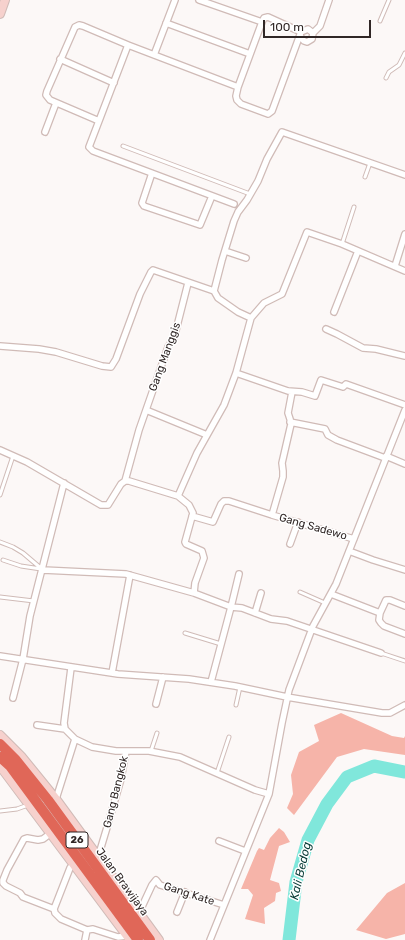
<!DOCTYPE html>
<style>
body{margin:0}
#map{position:relative;width:405px;height:940px;overflow:hidden;background:#fcf8f7;font-family:Rubik,sans-serif}
canvas{display:block}
.scale{position:absolute;left:263px;top:20px;width:108px;height:18px;box-sizing:border-box;border:2px solid #302726;border-top:0;padding-left:5px;font-size:12px;line-height:14px;white-space:nowrap;color:#302726;-webkit-text-stroke:3px #fff;paint-order:stroke}
</style>
<div id="map">
<canvas width="405" height="940"></canvas>
<div class="scale">100 m</div>
</div>
<script>
const context = document.querySelector('canvas').getContext('2d');
context.lineJoin = 'round';
function fillPath(path, color) {
  context.fillStyle = color;
  context.fill(path, 'evenodd');
}
function poly(rows) {
  const path = new Path2D();
  for (const r of rows) {
    path.moveTo(r[0], r[1]);
    for (let i = 2; i < r.length; i += 2) path.lineTo(r[i], r[i + 1]);
  }
  return path;
}
function stroke(path, color, width, dash) {
  context.strokeStyle = color;
  context.lineWidth = width;
  context.lineCap = dash ? 'butt' : 'round';
  context.setLineDash(dash || []);
  context.stroke(path);
}
function write(font, color, halo, rows, align = 'center') {
  context.font = font + ' Rubik,sans-serif';
  context.lineWidth = 3;
  context.setLineDash([]);
  context.textBaseline = 'middle';
  context.strokeStyle = halo;
  context.fillStyle = color;
  for (const [text, x, y, turn = 0] of rows) {
    context.save();
    context.translate(x, y);
    context.rotate((+turn || 0) * Math.PI / 180);
    context.textAlign = isNaN(turn) ? turn : align;
    if (halo) context.strokeText(text, 0, 0);
    context.fillText(text, 0, 0);
    context.restore();
  }
}
fillPath(poly([
 [341,713,392,736,404,738,405,736,405,755,364,749,337,757,294,815,287,808,293,794,291,775,299,752,319,741,314,725],
 [279,828,284,832,290,842,279,846,270,880,279,883,281,891,276,893,275,901,264,908,265,924,245,919,253,895,248,889,241,889,257,851,259,848,264,850,270,838],
 [405,883,405,934,386,939,356,930,387,893]
]), '#f6b4a9');
stroke(poly([
 [289,940,296,882,308,840,327,804,347,777,374,766,405,772]
]), '#80e7db', 13);
const lane = poly([
 [380,21,389,0],
 [386,78,389,72,399,65,405,53],
 [123,146,250,194],
 [365,177,370,163],
 [342,244,354,207],
 [0,495,13,456],
 [0,542,13,547,23,553,43,570],
 [3,560,21,566,41,569],
 [300,592,325,603],
 [0,597,34,601],
 [185,633,221,644],
 [381,653,405,661],
 [236,705,240,687],
 [151,751,157,733],
 [217,773,229,737],
 [0,811,17,809,28,805]
]);
const street = poly([
 [199,0,262,22,264,18,268,17,301,32],
 [262,22,238,87,236,96,237,100,241,104,268,114,272,111,301,32,308,29,313,33],
 [166,23,250,54],
 [300,36,304,41,307,42,312,39,313,33,320,26,329,0],
 [154,55,175,0],
 [60,59,114,83],
 [99,121,50,100,46,95,47,91,75,27,79,25,83,26,128,45],
 [45,132,56,103],
 [152,173,142,203,144,206,200,225,212,196],
 [234,204,93,151,89,147,128,45,238,87],
 [225,251,246,258],
 [395,266,405,234],
 [214,291,222,260,234,221,238,212,247,200,258,181,267,159,282,132,405,175],
 [334,312,358,251],
 [326,329,337,334,363,348,376,349,405,356],
 [0,346,39,349,56,352,102,366,111,367,116,359,140,294,151,272,153,270,214,291,218,298,238,312,251,318],
 [236,373,288,391,302,392,315,396,321,380,343,387,346,384,405,405],
 [146,410,207,435],
 [290,422,325,429,328,435,337,440,385,458],
 [0,450,27,462,101,505,108,505,121,484,125,481,129,481,178,496,189,505,193,513,185,542,186,544,202,551,204,558,195,583,194,593,231,607,211,682],
 [386,456,405,464],
 [125,481,139,430,168,347,174,338,188,283],
 [178,496,197,453,224,405,236,373,251,318,264,303,282,294,307,232,342,244,405,271],
 [272,515,283,477,283,471,282,463,291,424,290,419,288,413,292,392],
 [192,516,213,522,221,504,224,501,229,501,272,515,354,539],
 [290,544,298,522],
 [349,551,373,560,405,570],
 [43,570,126,574,194,593],
 [239,574,231,607,242,608,271,619,287,621,381,653],
 [331,594,380,613],
 [405,606,390,600,386,600,380,613,379,620,381,623,384,626,405,634],
 [255,613,261,593],
 [0,656,118,674,189,679,235,686,287,697,382,713,390,713,405,705],
 [71,668,64,723,65,729,75,739,92,747,116,751,149,751,180,757,255,790,269,794],
 [112,673,130,575],
 [13,698,23,659,30,616,64,483],
 [156,704,163,677],
 [37,725,65,729],
 [56,799,75,739],
 [51,833,43,839,38,840,27,838,24,839,7,870,3,880,3,883,6,886,20,893,23,897,54,909],
 [219,841,245,851],
 [97,856,99,854,108,824,121,779,126,751],
 [74,863,70,868,54,909,55,913,61,919,87,930,85,940],
 [177,912,185,892],
 [139,913,152,885,156,880,160,885,224,905],
 [87,930,93,929,118,937,127,936],
 [210,940,269,794,282,723,289,690,313,626,336,584,405,410]
]);
const secondary = poly([
 [0,14,5,0],
 [0,735,21,756,56,799,159,940],
 [0,766,130,940]
]);
const highway = poly([
 [0,744,16,760,48,800,150,940],
 [0,757,10,766,138,940]
]);
stroke(lane, '#d0bbb7', 5);
stroke(street, '#d0bbb7', 8);
stroke(secondary, '#d0bbb7', 10);
stroke(highway, '#d6d4d4', 12);
stroke(lane, '#fff', 3);
stroke(street, '#fff', 5.5);
stroke(secondary, '#f6d1cd', 8);
stroke(highway, '#e06758', 10);
for (const [x, y, w] of [
 [77,840,22]
]) {
  const box = new Path2D();
  box.roundRect(x - w / 2, y - 8, w, 16, 3);
  context.fillStyle = '#fff';
  context.fill(box);
  stroke(box, '#302726', 1);
}
write('bold 10px', '#302726', null, [
 ["26",77,840]
]);
write('11px', '#302726', '#fff', [
 ["Gang Manggis",165,357,-70],
 ["Gang Sadewo",313,527,16],
 ["Gang Bangkok",116,792,-76],
 ["Jalan Brawijaya",122,882,54],
 ["Gang Kate",189,894,18]
]);
write('italic 12px', '#093c37', '#fff', [
 ["Kali Bedog",301,871,-77]
]);
</script>
